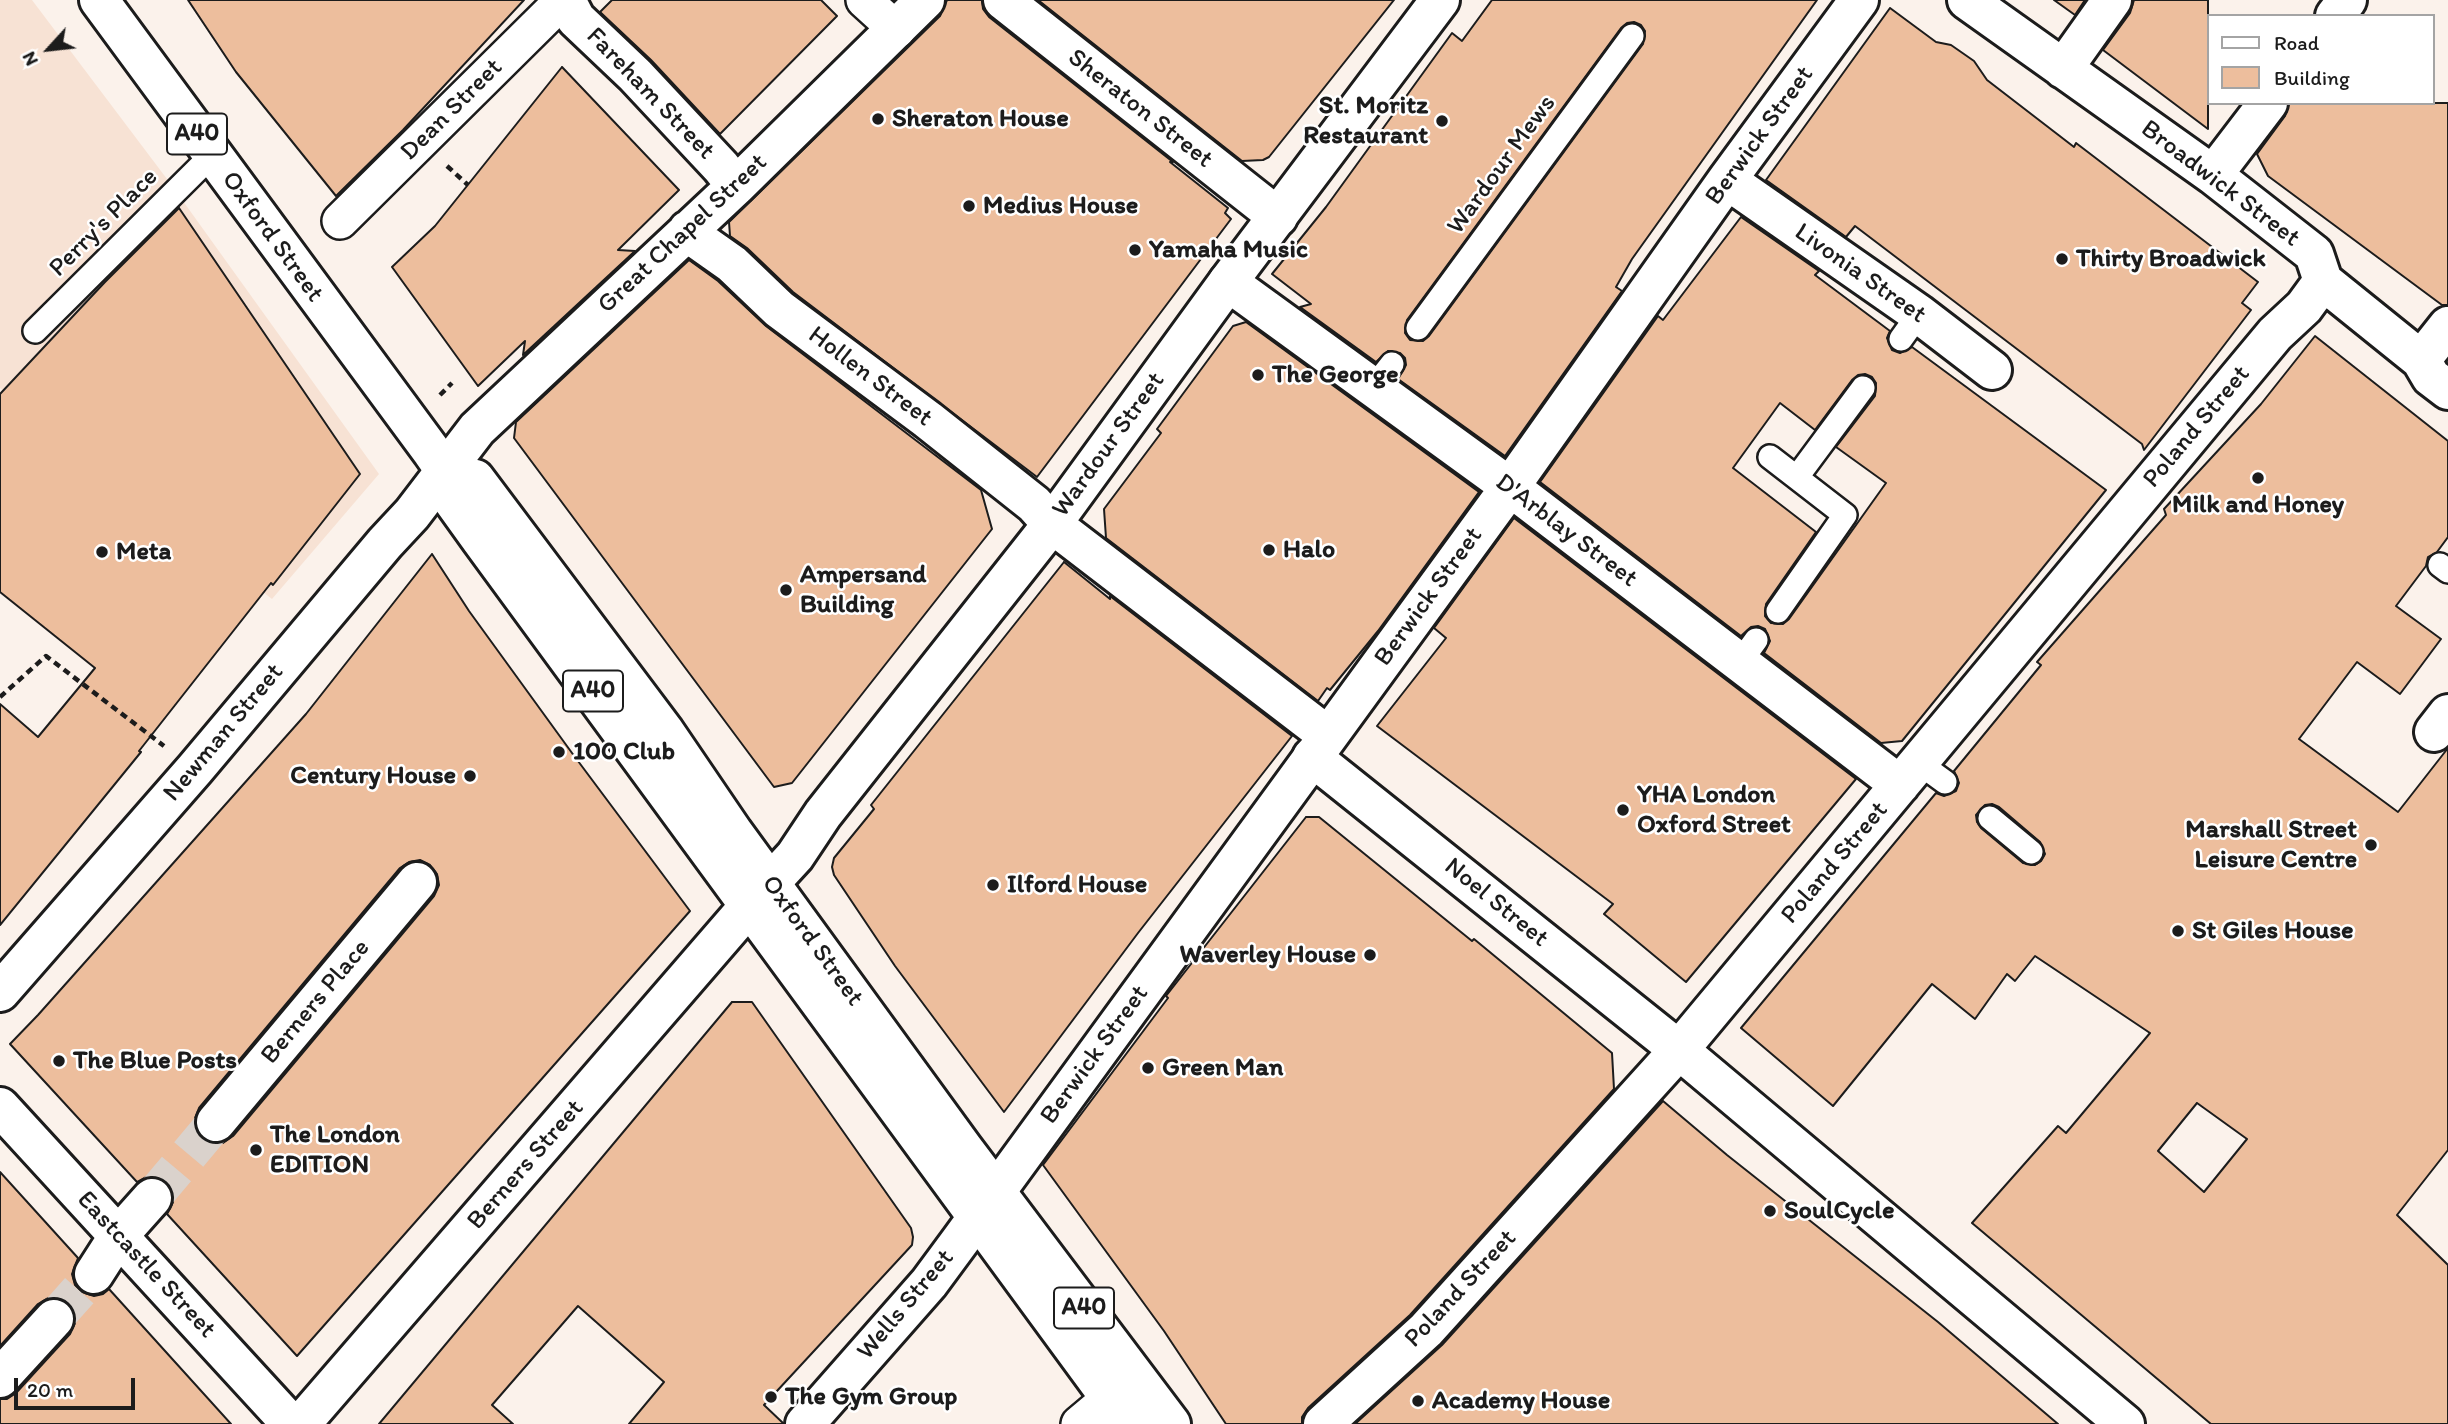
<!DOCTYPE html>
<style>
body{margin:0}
#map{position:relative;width:2448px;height:1424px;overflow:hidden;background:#fbf2eb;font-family:Itim,sans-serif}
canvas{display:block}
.legend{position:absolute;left:2207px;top:14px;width:228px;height:91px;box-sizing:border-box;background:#fff;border:2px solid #a4a4a4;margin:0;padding:9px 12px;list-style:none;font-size:21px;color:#1c1c1c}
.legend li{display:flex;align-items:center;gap:14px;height:35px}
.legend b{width:35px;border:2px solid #a4a4a4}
.north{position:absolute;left:14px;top:14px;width:70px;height:70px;-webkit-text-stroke:5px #fff;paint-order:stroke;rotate:243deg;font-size:19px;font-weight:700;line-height:28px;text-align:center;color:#1c1c1c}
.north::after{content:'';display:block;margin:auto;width:24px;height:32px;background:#1c1c1c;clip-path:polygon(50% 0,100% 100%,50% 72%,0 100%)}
.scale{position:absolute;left:14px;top:1378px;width:121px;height:32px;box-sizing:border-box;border:4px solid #1c1c1c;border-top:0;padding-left:9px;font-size:21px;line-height:24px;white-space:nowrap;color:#1c1c1c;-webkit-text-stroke:5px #fff;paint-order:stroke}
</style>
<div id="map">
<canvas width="2448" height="1424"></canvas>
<ul class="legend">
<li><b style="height:9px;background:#fff"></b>Road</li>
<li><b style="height:19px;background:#edbe9d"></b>Building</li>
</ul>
<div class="north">N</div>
<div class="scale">20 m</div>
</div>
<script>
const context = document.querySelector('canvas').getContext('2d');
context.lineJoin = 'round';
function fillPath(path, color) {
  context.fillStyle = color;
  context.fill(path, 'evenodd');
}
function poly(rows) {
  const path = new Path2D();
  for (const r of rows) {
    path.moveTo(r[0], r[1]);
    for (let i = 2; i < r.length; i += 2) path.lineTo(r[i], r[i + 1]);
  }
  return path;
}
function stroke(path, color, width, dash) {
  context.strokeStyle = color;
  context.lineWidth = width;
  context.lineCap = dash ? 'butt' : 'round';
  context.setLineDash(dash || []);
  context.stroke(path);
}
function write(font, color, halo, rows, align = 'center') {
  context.font = font + ' Itim,sans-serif';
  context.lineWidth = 5;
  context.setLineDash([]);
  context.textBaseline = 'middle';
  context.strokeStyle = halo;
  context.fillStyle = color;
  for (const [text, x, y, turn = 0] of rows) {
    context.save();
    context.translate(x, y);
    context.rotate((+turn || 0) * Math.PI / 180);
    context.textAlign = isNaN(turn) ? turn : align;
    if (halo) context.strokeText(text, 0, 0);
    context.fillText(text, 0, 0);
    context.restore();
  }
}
fillPath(poly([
 [0,0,32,0,170,183,379,474,272,599,0,388]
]), '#f7e2d4');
const building = poly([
 [188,0,524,0,403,130,336,196,236,72,188,0],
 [612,0,821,0,837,16,720,134,651,60,600,12,612,0],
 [947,0,982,0,983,9,989,17,1173,162,1170,162,1228,208,1225,213,1231,219,1037,477,793,292,747,248,730,236,729,222,940,16,947,0],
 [1038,0,1394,0,1269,157,1263,160,1242,161,1038,0],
 [1492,0,1817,0,1632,259,1616,287,1622,291,1505,456,1398,379,1406,365,1405,358,1400,353,1388,351,1376,362,1300,307,1311,304,1272,274,1326,207,1452,33,1462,41,1492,0],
 [1634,22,1641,25,1645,31,1643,44,1429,336,1423,341,1410,340,1405,333,1407,320,1621,28,1627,23,1634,22],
 [2054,0,2085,0,2075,15,2054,0],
 [2134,0,2208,0,2208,129,2103,50,2130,13,2134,0],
 [1890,8,1936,42,1951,45,1974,61,1987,80,2074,147,2076,143,2258,282,2242,303,2251,310,2144,450,2142,444,1855,226,1846,237,1766,180,1890,8],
 [562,67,679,190,618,250,635,251,523,355,525,341,478,386,392,267,435,226,562,67],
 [2289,103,2448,103,2448,305,2442,305,2268,176,2257,154,2285,116,2289,103],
 [179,208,360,474,273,585,271,583,139,751,141,752,0,925,0,704,38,737,95,668,0,592,0,394,105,282,179,208],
 [1741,217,1819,271,1815,275,1890,331,1887,338,1892,350,1900,353,1912,347,2106,490,1902,741,1881,743,1764,653,1770,641,1765,629,1758,626,1751,627,1741,636,1540,482,1658,316,1663,320,1741,217],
 [1865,374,1872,377,1876,383,1875,396,1836,447,1886,483,1789,619,1783,624,1771,623,1765,616,1766,604,1816,532,1733,468,1780,403,1815,430,1852,380,1858,375,1865,374],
 [689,260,718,281,766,326,981,490,992,529,792,783,774,787,514,438,516,422,689,260],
 [1246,322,1479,492,1378,631,1330,690,1327,688,1318,701,1106,538,1104,509,1161,433,1157,429,1233,326,1246,322],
 [2315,336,2448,441,2448,537,2437,552,2428,557,2426,566,2396,606,2441,639,2400,694,2357,662,2299,739,2398,812,2448,748,2448,1150,2397,1215,2448,1265,2448,1424,2211,1424,1972,1223,2058,1126,2066,1133,2150,1033,2035,956,2015,981,2007,974,1975,1019,1932,984,1833,1106,1741,1028,1936,793,1944,796,1956,791,1959,783,1954,771,2041,665,2037,662,2166,515,2164,509,2261,404,2315,336],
 [1992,804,1999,807,2040,842,2045,854,2041,861,2035,865,2023,863,1981,828,1977,822,1976,815,1985,805,1992,804],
 [2197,1103,2247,1139,2204,1192,2158,1151,2197,1103],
 [1514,518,1856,779,1686,982,1604,914,1613,904,1377,726,1446,638,1434,628,1514,518],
 [432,554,469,611,572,753,690,911,297,1356,167,1214,173,1202,172,1191,167,1182,156,1177,146,1177,137,1182,10,1044,38,1015,306,714,432,554],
 [420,860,430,865,437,874,439,885,434,896,233,1136,223,1143,212,1143,203,1139,195,1129,195,1118,199,1108,400,868,409,862,420,860],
 [1064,562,1110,599,1110,596,1292,736,1138,933,1004,1112,895,966,834,875,832,867,834,858,874,809,871,805,1064,562],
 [1306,817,1319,817,1472,941,1474,939,1612,1053,1614,1089,1410,1315,1308,1408,1302,1417,1302,1424,1226,1424,1164,1331,1043,1165,1168,998,1166,996,1306,817],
 [732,1002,752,1002,911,1228,913,1237,912,1245,764,1405,784,1424,629,1424,664,1382,578,1306,492,1405,513,1424,379,1424,732,1002],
 [1663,1101,1727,1155,1938,1322,2058,1424,1355,1424,1442,1345,1663,1101],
 [0,1172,78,1258,72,1274,75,1285,82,1292,94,1296,103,1294,109,1289,231,1424,0,1424,0,1399,7,1399,16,1393,70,1334,75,1323,75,1312,69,1303,59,1298,48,1298,38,1304,0,1346,0,1172]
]);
fillPath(building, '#edbe9d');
stroke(building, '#1c1c1c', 2);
stroke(poly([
 [152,1198,216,1122],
 [54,1319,94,1274]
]), '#dad2cc', 38, [38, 19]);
const service = poly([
 [1418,328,1632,36],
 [35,331,212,155],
 [1901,339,1919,314],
 [1373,388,1392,364],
 [1770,457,1845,515,1778,611],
 [1797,477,1863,388],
 [2440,565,2448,571],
 [1740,662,1756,640],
 [1919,763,1945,782],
 [1990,818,2031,852]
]);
const pedestrian = poly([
 [864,0,897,30],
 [340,221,563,0],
 [1079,1424,1110,1398]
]);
const minor = poly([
 [566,0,576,19,635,75,721,167,736,186],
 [1003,0,1278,217],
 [1967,0,2213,175,2314,254,2323,281,2421,360,2431,377,2448,390],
 [2335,16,2347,0],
 [2063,69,2112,0],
 [2213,175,2268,103],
 [1727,180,1919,314,1992,370],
 [688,230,698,240,732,264,779,309,928,420,1034,504,1052,524],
 [1228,282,1510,487,1900,785],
 [2421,360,2448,326],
 [2434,732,2448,714],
 [0,992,195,769,385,543,412,514,477,429,736,186,925,0],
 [0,1107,291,1424],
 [216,1122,417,882],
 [94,1274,119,1235,152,1198],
 [0,1378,54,1319],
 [301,1424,749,906],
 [805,1424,929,1283,960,1241,1510,487,1727,180,1859,0],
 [1323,1424,1426,1330,1679,1050,2275,334,2304,307,2323,281]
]);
const tertiary = poly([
 [1052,524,1327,735],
 [1312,757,1679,1050,2125,1424],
 [749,906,795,856,823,814,1052,524,1228,282,1440,0]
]);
const primary = poly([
 [99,0,432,452,446,472,453,501,481,540,1129,1424],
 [446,472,475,479,665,732,733,832,963,1148,1171,1424]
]);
stroke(service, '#1c1c1c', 28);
stroke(pedestrian, '#1c1c1c', 40);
stroke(minor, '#1c1c1c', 44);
stroke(tertiary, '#1c1c1c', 44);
stroke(primary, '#1c1c1c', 44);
stroke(poly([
 [447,166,468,185],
 [440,395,452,383],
 [0,697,46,656,164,746]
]), '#1c1c1c', 4.5, [7, 5]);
stroke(service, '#fff', 23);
stroke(pedestrian, '#fff', 35);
stroke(minor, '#fff', 38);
stroke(tertiary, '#fff', 38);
stroke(primary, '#fff', 38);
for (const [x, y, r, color] of [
 [878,119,7,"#1c1c1c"],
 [1442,121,7,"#1c1c1c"],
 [969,206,7,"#1c1c1c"],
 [1135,250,7,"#1c1c1c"],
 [2062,259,7,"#1c1c1c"],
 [1258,375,7,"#1c1c1c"],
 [2258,478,7,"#1c1c1c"],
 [1269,550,7,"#1c1c1c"],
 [102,552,7,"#1c1c1c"],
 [786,590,7,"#1c1c1c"],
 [559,752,7,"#1c1c1c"],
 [470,776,7,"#1c1c1c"],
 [1623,810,7,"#1c1c1c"],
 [2371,845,7,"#1c1c1c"],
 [993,885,7,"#1c1c1c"],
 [2178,931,7,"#1c1c1c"],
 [1370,955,7,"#1c1c1c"],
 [59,1061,7,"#1c1c1c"],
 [1148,1068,7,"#1c1c1c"],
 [256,1150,7,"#1c1c1c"],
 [1770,1211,7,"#1c1c1c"],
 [771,1397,7,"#1c1c1c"],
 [1418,1401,7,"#1c1c1c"]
]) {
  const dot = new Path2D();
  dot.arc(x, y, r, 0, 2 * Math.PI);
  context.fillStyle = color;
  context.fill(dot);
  stroke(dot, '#fff', 2.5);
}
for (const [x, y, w] of [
 [197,134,60],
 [593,691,60],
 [1084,1308,60]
]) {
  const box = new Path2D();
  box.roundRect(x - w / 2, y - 20.5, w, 41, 5);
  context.fillStyle = '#fff';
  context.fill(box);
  stroke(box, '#1c1c1c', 2);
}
write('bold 24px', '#1c1c1c', null, [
 ["A40",197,134],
 ["A40",593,691],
 ["A40",1084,1308]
]);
write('26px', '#1c1c1c', '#fff', [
 ["Fareham Street",650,94,46],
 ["Sheraton Street",1140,109,38],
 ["Dean Street",452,110,-45],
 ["Berwick Street",1760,136,-54],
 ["Wardour Mews",1502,165,-54],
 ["Broadwick Street",2220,184,37],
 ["Perry's Place",104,223,-45],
 ["Great Chapel Street",683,234,-43],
 ["Oxford Street",272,237,54],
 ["Livonia Street",1860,274,35],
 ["Hollen Street",870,377,37],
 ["Poland Street",2197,427,-50],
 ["Wardour Street",1109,445,-54],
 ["D'Arblay Street",1566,531,37],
 ["Berwick Street",1429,597,-54],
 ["Newman Street",224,733,-50],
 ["Poland Street",1835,863,-50],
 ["Noel Street",1496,903,39],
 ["Oxford Street",812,941,54],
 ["Berners Place",316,1002,-50],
 ["Berwick Street",1095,1055,-54],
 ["Berners Street",526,1165,-49],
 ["Eastcastle Street",146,1265,47],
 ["Poland Street",1461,1289,-47],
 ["Wells Street",906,1305,-50]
]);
write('bold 26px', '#1c1c1c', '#fff', [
 ["St. Moritz",1428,106,"right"],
 ["Restaurant",1428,136,"right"],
 ["Sheraton House",892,119],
 ["Medius House",983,206],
 ["Yamaha Music",1149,250],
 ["Thirty Broadwick",2076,259],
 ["The George",1272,375],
 ["Milk and Honey",2258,505,"center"],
 ["Halo",1283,550],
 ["Meta",116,552],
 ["Ampersand",800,575],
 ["Building",800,605],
 ["100 Club",573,752],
 ["Century House",456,776,"right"],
 ["YHA London",1637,795],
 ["Oxford Street",1637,825],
 ["Marshall Street",2357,830,"right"],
 ["Leisure Centre",2357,860,"right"],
 ["Ilford House",1007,885],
 ["St Giles House",2192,931],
 ["Waverley House",1356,955,"right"],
 ["The Blue Posts",73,1061],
 ["Green Man",1162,1068],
 ["The London",270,1135],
 ["EDITION",270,1165],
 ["SoulCycle",1784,1211],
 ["The Gym Group",785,1397],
 ["Academy House",1432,1401]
], 'left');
</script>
